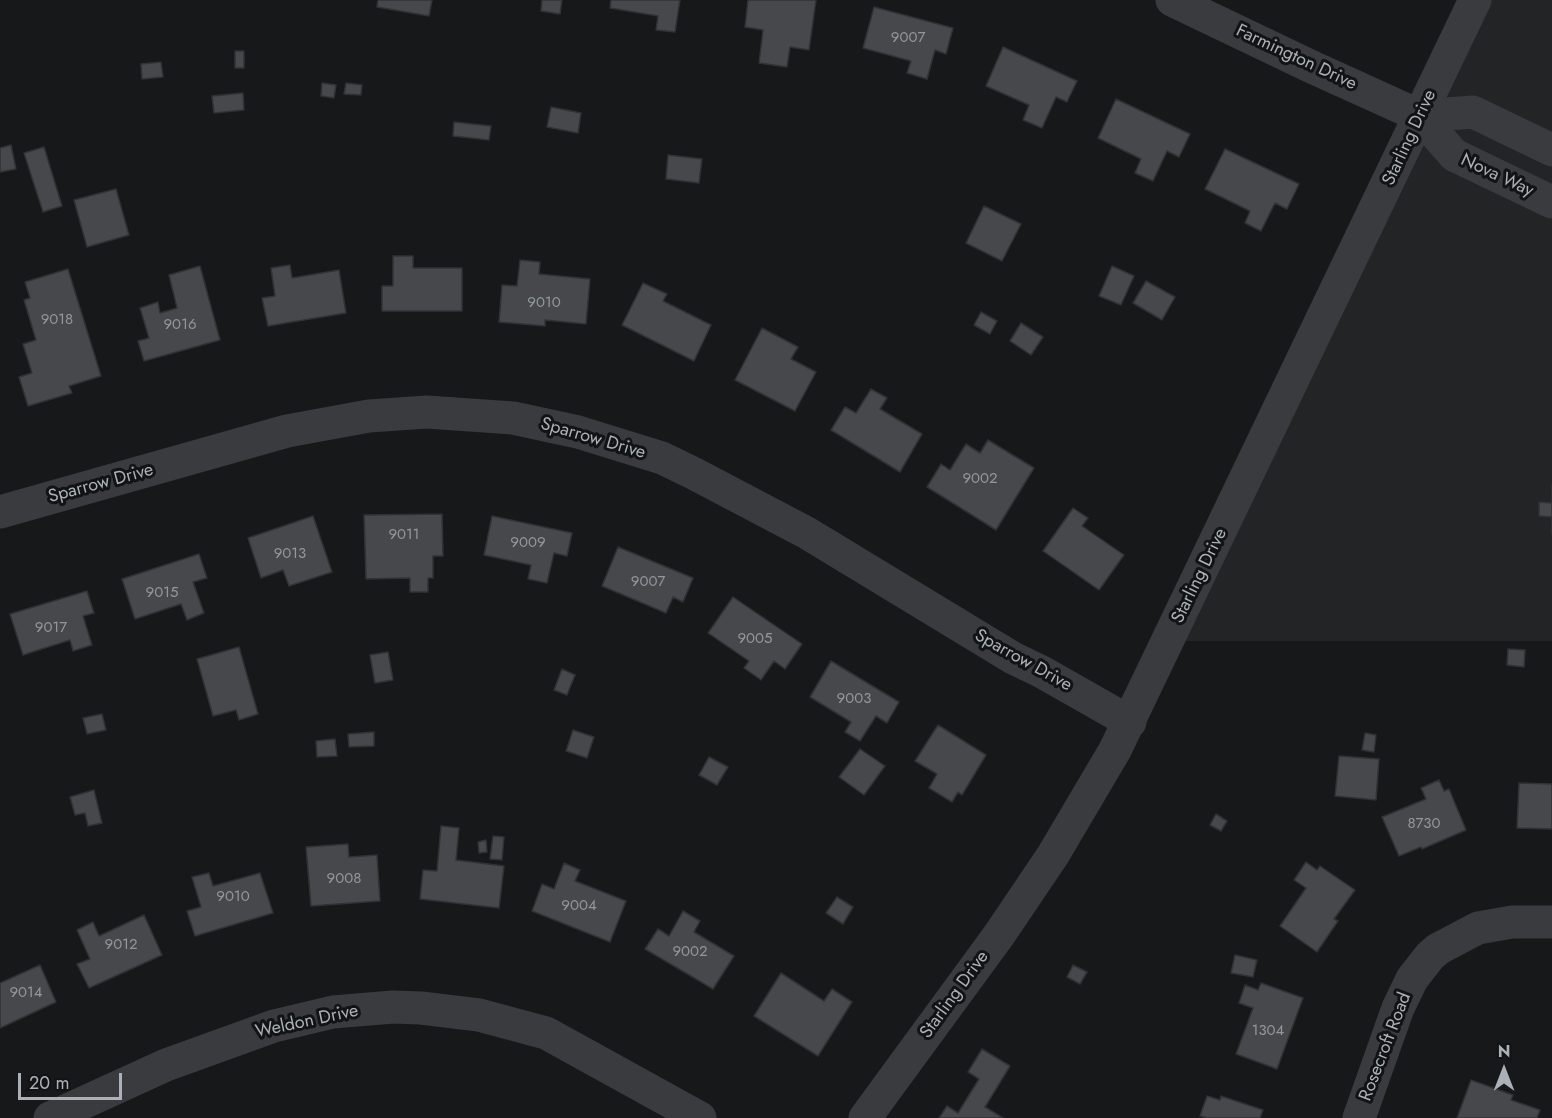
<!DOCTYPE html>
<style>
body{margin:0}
#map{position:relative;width:1552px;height:1118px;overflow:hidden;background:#171819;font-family:Jost,sans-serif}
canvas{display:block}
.north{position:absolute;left:1474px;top:1040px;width:60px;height:60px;-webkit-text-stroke:4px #121314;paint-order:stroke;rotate:0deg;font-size:16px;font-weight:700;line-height:24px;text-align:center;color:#abb1b8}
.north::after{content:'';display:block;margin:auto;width:21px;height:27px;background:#abb1b8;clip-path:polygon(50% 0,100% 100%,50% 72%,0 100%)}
.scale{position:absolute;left:18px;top:1073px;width:104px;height:27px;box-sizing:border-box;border:3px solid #abb1b8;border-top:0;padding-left:8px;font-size:18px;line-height:21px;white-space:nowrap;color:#abb1b8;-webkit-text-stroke:4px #121314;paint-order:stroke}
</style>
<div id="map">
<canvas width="1552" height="1118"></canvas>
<div class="north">N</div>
<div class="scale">20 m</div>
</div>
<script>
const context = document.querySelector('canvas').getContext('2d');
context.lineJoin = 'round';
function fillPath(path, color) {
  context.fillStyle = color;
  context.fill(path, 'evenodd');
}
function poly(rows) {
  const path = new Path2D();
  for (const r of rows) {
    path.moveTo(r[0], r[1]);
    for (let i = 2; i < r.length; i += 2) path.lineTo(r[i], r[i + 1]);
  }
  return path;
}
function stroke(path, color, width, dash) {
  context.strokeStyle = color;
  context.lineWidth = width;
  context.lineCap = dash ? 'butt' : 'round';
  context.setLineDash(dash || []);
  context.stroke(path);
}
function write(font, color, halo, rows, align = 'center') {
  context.font = font + ' Jost,sans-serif';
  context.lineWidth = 6;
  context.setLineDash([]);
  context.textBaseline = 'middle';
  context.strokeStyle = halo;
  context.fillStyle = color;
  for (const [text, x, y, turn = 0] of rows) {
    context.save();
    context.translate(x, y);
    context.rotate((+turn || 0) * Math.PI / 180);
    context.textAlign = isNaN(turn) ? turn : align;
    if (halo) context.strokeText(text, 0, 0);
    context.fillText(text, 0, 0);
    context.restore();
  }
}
fillPath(poly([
 [1475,0,1552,0,1552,641,1170,641]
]), '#232426');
const building = poly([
 [378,0,432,0,429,16,377,7,378,0],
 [542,0,562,0,560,14,541,11,542,0],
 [611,0,680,0,675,32,656,30,658,16,610,8,611,0],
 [748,0,816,0,809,50,790,47,787,67,759,63,763,30,745,27,748,0],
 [874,7,953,28,946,54,935,50,927,79,907,73,911,61,863,48,874,7],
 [1003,47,1077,81,1067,102,1056,97,1042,128,1023,120,1029,105,986,86,1003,47],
 [235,51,244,51,244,68,235,68,235,51],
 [161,62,163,77,142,79,141,64,161,62],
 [322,83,336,85,334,98,321,96,322,83],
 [346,83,362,85,361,95,344,94,346,83],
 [243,93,244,110,214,113,212,96,243,93],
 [1116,99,1190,134,1179,157,1167,151,1153,181,1135,173,1141,159,1098,138,1116,99],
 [551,107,581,113,578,133,547,127,551,107],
 [454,122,491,126,489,140,453,136,454,122],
 [11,145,16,169,0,172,0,148,11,145],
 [44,147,62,206,43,212,24,153,44,147],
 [1225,149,1299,184,1287,209,1275,203,1261,231,1245,223,1250,211,1205,189,1225,149],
 [668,155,702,159,699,183,666,179,668,155],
 [116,189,129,235,87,247,74,200,116,189],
 [984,206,1021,224,1002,261,966,243,984,206],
 [393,256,413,256,413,268,462,268,462,311,382,311,382,286,393,286,393,256],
 [520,260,540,262,539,274,590,279,586,324,545,320,545,326,499,322,502,285,517,286,520,260],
 [290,265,292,278,339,270,346,313,268,326,262,298,275,296,271,268,290,265],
 [200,266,220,340,144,361,138,341,149,338,140,308,158,302,160,313,177,308,169,275,200,266],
 [1112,266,1134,276,1121,305,1099,296,1112,266],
 [68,269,101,376,69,386,72,393,28,406,19,377,32,373,23,344,36,340,24,300,30,298,25,282,68,269],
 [1146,281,1175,297,1162,320,1133,303,1146,281],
 [643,283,667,294,663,301,711,325,694,361,622,325,643,283],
 [981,312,997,321,990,334,974,325,981,312],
 [1021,323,1043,337,1031,355,1010,341,1021,323],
 [762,328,798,347,791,359,816,372,795,411,735,380,762,328],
 [871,389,887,398,880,409,922,434,900,472,831,430,845,407,856,413,871,389],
 [988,440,1034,468,996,530,927,487,941,464,950,470,966,444,980,453,988,440],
 [1552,485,1552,534,1552,517,1539,516,1539,502,1552,503,1552,485],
 [1073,508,1088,518,1082,526,1124,555,1099,590,1043,551,1073,508],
 [442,514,443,556,433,556,433,578,428,578,428,592,410,592,410,578,366,579,364,515,442,514],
 [313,516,332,572,289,586,283,570,261,578,248,538,313,516],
 [492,516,572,533,567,556,554,553,547,583,528,579,531,565,484,555,492,516],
 [618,547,693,578,683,602,673,597,666,613,602,586,618,547],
 [199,554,207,578,193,582,204,613,187,620,181,604,135,619,122,579,199,554],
 [87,591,94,613,83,616,92,645,73,651,70,640,23,655,10,614,87,591],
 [733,597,802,644,785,669,774,661,761,680,744,668,749,661,708,633,733,597],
 [239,647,258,714,239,720,236,710,213,716,197,659,239,647],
 [1508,649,1525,650,1524,667,1507,665,1508,649],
 [388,652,393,680,375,683,370,655,388,652],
 [831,661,899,702,887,723,876,716,860,741,845,732,851,722,810,697,831,661],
 [562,669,575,675,567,695,554,690,562,669],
 [102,714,106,730,87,734,83,718,102,714],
 [938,725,986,755,962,795,958,792,952,802,929,788,937,774,915,761,938,725],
 [573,730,594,737,587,758,566,751,573,730],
 [374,732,374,746,349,747,348,734,374,732],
 [1365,733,1376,735,1374,752,1362,750,1365,733],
 [335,739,337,756,317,757,316,741,335,739],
 [860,749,885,766,864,795,839,777,860,749],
 [1339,756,1379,759,1376,800,1335,796,1339,756],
 [709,757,728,767,717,785,699,775,709,757],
 [1439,780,1444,791,1449,789,1466,830,1422,849,1421,847,1399,856,1382,817,1426,799,1421,788,1439,780],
 [1519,783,1552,784,1552,829,1517,828,1519,783],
 [94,790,102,823,88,826,85,813,75,815,70,797,94,790],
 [1216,814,1227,821,1221,831,1210,825,1216,814],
 [441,826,459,828,456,860,504,866,499,908,420,899,423,870,437,871,441,826],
 [493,836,504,837,502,860,490,859,493,836],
 [486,840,487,852,479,853,478,842,486,840],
 [348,844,349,857,377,855,380,901,311,906,306,847,348,844],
 [1306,862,1317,870,1320,866,1355,890,1334,919,1338,921,1317,952,1280,926,1306,888,1294,880,1306,862],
 [564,863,580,870,575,881,626,901,610,942,532,911,542,884,554,889,564,863],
 [209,873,213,886,260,873,273,913,195,936,187,911,201,907,192,877,209,873],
 [837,897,853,907,843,924,826,913,837,897],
 [683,911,700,921,694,932,734,956,713,989,645,949,658,929,669,936,683,911],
 [144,915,162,955,89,988,77,964,90,959,77,930,93,922,99,936,144,915],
 [1235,955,1257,960,1253,977,1231,973,1235,955],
 [40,965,56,1002,0,1028,0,983,40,965],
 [1073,965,1087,972,1080,984,1067,977,1073,965],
 [781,973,824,1001,832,989,852,1002,818,1056,754,1016,781,973],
 [1261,983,1303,998,1277,1069,1236,1054,1253,1008,1239,1003,1245,985,1258,990,1261,983],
 [982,1049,1010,1066,985,1107,1003,1118,939,1118,947,1106,958,1113,979,1079,968,1072,982,1049],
 [1471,1080,1513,1095,1511,1100,1540,1110,1537,1118,1457,1118,1471,1080],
 [1207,1096,1220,1100,1221,1096,1263,1110,1260,1118,1207,1118,1200,1116,1207,1096]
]);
fillPath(building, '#46484c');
stroke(building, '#313235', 1.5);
stroke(poly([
 [1172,0,1312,67,1420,116,1454,155,1552,202],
 [1420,116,1473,112,1552,150],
 [0,512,287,431,369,416,427,412,513,418,578,432,662,458,693,473,807,533,1013,658,1042,672,1130,722],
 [50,1118,166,1065,274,1026,333,1012,393,1007,421,1008,479,1015,546,1033,700,1118],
 [865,1118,999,935,1053,855,1115,750,1475,0],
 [1359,1118,1398,1008,1412,979,1430,956,1438,949,1478,928,1512,922,1552,922]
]), '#393b3e', 33);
write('15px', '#92979d', null, [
 ["9007",908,38],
 ["9010",544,303],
 ["9018",57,320],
 ["9016",180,325],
 ["9002",980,479],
 ["9011",404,535],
 ["9009",528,543],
 ["9013",290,554],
 ["9007",648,582],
 ["9015",162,593],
 ["9017",51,628],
 ["9005",755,639],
 ["9003",854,699],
 ["8730",1424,824],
 ["9008",344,879],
 ["9010",233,897],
 ["9004",579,906],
 ["9012",121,945],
 ["9002",690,952],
 ["9014",26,993],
 ["1304",1268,1031]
]);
write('18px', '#abb1b8', '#121314', [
 ["Farmington Drive",1296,58,25],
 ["Starling Drive",1410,138,-65],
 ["Nova Way",1497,176,25],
 ["Sparrow Drive",593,439,16],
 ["Sparrow Drive",101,484,-15],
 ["Starling Drive",1200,576,-64],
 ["Sparrow Drive",1023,661,29],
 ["Starling Drive",955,995,-54],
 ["Weldon Drive",307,1022,-12],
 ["Rosecroft Road",1386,1047,-69]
]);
</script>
